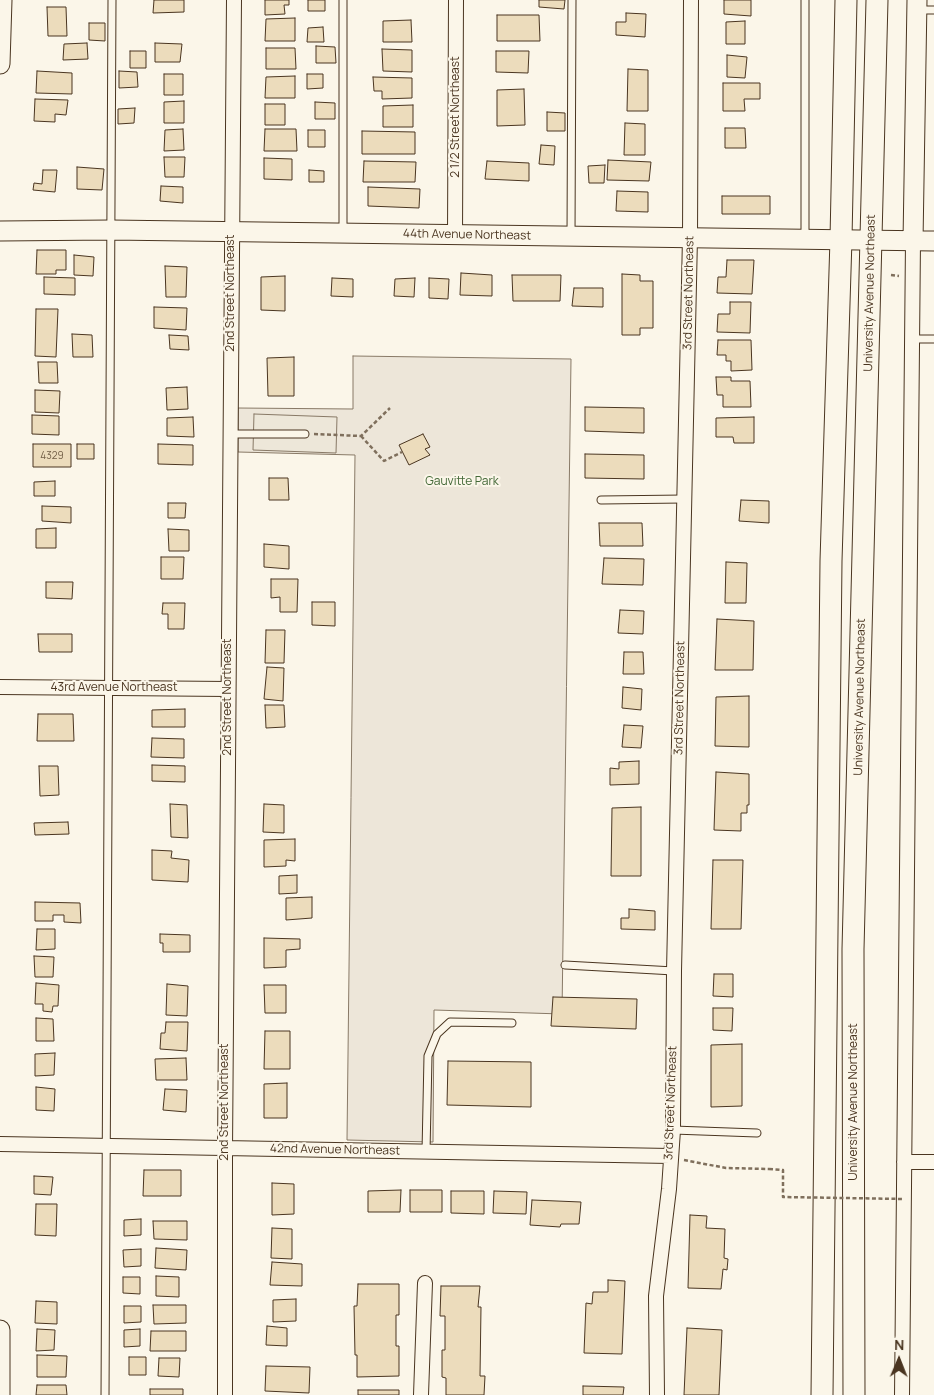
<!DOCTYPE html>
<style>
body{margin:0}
#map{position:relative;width:934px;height:1395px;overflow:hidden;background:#fbf6e9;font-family:Manrope,sans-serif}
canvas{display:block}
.north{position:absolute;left:874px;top:1335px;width:50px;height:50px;-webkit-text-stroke:4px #fbf6e9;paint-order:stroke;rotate:1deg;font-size:14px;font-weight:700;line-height:20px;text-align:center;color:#4a3520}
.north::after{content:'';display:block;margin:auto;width:18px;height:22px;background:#4a3520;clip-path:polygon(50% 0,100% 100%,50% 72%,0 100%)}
</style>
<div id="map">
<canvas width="934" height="1395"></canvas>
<div class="north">N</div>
</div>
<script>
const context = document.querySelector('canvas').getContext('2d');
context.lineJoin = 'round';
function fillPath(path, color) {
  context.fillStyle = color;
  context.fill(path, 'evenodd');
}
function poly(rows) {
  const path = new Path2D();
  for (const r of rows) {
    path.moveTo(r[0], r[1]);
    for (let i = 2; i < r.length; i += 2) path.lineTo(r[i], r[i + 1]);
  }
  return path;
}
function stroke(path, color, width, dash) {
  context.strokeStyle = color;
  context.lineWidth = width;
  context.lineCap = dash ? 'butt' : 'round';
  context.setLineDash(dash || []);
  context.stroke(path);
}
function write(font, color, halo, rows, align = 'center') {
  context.font = font + ' Manrope,sans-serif';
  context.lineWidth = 4;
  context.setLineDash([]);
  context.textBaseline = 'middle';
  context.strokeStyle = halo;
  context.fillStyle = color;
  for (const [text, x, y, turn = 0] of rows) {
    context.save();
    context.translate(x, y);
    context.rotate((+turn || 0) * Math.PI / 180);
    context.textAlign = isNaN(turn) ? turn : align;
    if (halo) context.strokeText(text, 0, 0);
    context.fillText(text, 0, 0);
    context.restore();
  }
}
const green = poly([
 [353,356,571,359,562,1014,434,1010,433,1142,347,1140,355,455,238,452,238,408,353,409,353,356]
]);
fillPath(green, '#ede6d9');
stroke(green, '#887966', 1);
const parking = poly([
 [254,414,337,417,336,453,253,450,254,414]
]);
fillPath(parking, '#ede7d9');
stroke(parking, '#887966', 1);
const building = poly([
 [154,0,184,0,184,12,153,13,154,0],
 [265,0,289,0,289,5,284,5,285,14,265,15,265,0],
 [308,0,325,0,325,11,308,11,308,0],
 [539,0,565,0,564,9,539,7,539,0],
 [724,0,751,0,751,16,724,14,724,0],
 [47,7,66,7,67,36,48,36,47,7],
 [626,13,646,14,645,37,616,35,616,22,626,22,626,13],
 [497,15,539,15,540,41,497,41,497,15],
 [295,18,295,41,265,41,266,19,295,18],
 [411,20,412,42,383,42,383,21,411,20],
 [745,21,745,44,726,44,726,22,745,21],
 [89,23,105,23,105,41,89,40,89,23],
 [323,27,324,42,307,42,308,28,323,27],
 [87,43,88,59,63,60,64,44,87,43],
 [155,43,182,44,180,62,155,62,155,43],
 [316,46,335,47,336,63,316,63,316,46],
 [266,48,295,48,296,69,266,69,266,48],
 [382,49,412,50,412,72,383,71,382,49],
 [130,51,146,51,146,68,130,68,130,51],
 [496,51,529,51,528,73,496,72,496,51],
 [727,55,747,57,745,78,727,77,727,55],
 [628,69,648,70,648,111,627,111,628,69],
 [37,71,72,73,72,94,36,93,37,71],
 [119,71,137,72,138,87,119,88,119,71],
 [164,74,183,74,183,95,164,95,164,74],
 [307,74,323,74,323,88,307,89,307,74],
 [295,76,295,98,265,98,266,77,295,76],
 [373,77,412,78,412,98,382,99,382,91,374,91,373,77],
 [723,83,760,83,760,99,744,99,745,111,723,111,723,83],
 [524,89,525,125,497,126,497,90,524,89],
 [35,99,68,100,66,115,55,114,55,122,34,121,35,99],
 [184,101,184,123,164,123,164,102,184,101],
 [315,102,335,103,335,119,315,119,315,102],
 [265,104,285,104,285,125,265,125,265,104],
 [413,105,413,127,383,127,383,106,413,105],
 [135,108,134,123,118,124,118,109,135,108],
 [547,112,565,113,565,131,547,131,547,112],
 [625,123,645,124,645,155,624,155,625,123],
 [725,128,745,128,746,148,725,148,725,128],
 [183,129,184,150,164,151,165,130,183,129],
 [265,129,296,129,297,151,264,151,265,129],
 [308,130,325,130,325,147,308,147,308,130],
 [362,131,415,132,415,154,362,154,362,131],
 [541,145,555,146,554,165,539,164,541,145],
 [164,157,185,157,184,177,165,177,164,157],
 [264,158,292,159,292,180,264,179,264,158],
 [608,160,651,162,649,181,607,180,608,160],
 [364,161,416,162,415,182,363,182,364,161],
 [487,161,529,163,529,181,485,179,487,161],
 [605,165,604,183,589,183,588,166,605,165],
 [77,167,104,169,102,190,77,189,77,167],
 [43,170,57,170,55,192,33,190,34,183,42,184,43,170],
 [309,170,324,171,324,182,309,182,309,170],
 [161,186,183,187,183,203,160,201,161,186],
 [368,187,420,189,419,208,368,206,368,187],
 [617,191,648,192,648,212,616,211,617,191],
 [722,196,770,196,770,214,722,214,722,196],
 [37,250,66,250,66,270,56,270,56,274,36,274,37,250],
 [74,255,94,257,93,276,74,275,74,255],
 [727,260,754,260,752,294,717,293,718,277,726,277,727,260],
 [165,266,187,267,186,297,166,297,165,266],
 [461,273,492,275,492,296,460,295,461,273],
 [622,274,640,275,640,281,653,281,653,328,640,328,640,335,622,335,622,274],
 [512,275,561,275,560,301,513,301,512,275],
 [285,276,285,311,261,310,261,277,285,276],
 [44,277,75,278,75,295,44,294,44,277],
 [332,278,353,279,353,297,331,296,332,278],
 [415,278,414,297,394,296,395,279,415,278],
 [429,278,449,279,448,299,429,298,429,278],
 [574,288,603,288,603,307,572,306,574,288],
 [730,302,751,302,750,333,717,332,718,314,730,314,730,302],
 [154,307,187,308,186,330,154,328,154,307],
 [36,309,58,309,56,357,35,356,36,309],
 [72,334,92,335,93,357,73,357,72,334],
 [169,335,188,336,189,350,170,349,169,335],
 [718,340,751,340,752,370,731,371,731,361,726,361,726,355,717,355,718,340],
 [294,357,294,396,268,396,267,358,294,357],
 [38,362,57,362,58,383,39,383,38,362],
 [716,377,731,377,731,381,750,381,751,407,723,407,723,395,717,395,716,377],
 [187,387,188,409,167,410,166,388,187,387],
 [35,390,60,391,59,413,35,412,35,390],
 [585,407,644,408,644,433,585,431,585,407],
 [32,415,59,416,59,435,32,434,32,415],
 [193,417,194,437,167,436,167,418,193,417],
 [754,417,754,443,734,443,733,437,716,437,716,418,754,417],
 [423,434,430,447,425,449,430,455,409,465,399,445,423,434],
 [33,444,71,444,71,467,33,467,33,444],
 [77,444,94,444,94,459,77,459,77,444],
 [158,444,193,445,193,465,158,464,158,444],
 [585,454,644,455,644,479,585,478,585,454],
 [269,478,288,478,289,500,269,500,269,478],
 [55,481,55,496,34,496,34,482,55,481],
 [741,500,769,501,769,523,739,521,741,500],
 [168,503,186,503,185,518,168,518,168,503],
 [42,506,71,507,71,523,42,521,42,506],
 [599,523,642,523,643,546,600,546,599,523],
 [56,528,56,548,36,548,36,529,56,528],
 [168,529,189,530,189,551,169,551,168,529],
 [264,544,289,546,289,569,264,567,264,544],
 [161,557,184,557,183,579,161,579,161,557],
 [604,558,644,559,643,585,602,584,604,558],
 [726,562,747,563,746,603,725,603,726,562],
 [271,579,298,579,297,612,280,612,280,597,271,598,271,579],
 [46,582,73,582,72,599,46,598,46,582],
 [312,602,335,602,335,626,312,625,312,602],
 [163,603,185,603,184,629,168,629,168,614,162,614,163,603],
 [620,610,644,611,643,634,618,633,620,610],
 [717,619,754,621,753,670,715,670,717,619],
 [266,630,285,630,284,663,265,663,266,630],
 [38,634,72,634,72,652,39,652,38,634],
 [624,652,643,652,644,674,623,674,624,652],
 [267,667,284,668,283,701,264,699,267,667],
 [623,687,642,689,641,710,622,708,623,687],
 [749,696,749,747,715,746,716,697,749,696],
 [265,705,284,705,285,727,266,728,265,705],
 [185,709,185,727,152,727,152,710,185,709],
 [38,714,73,714,74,741,37,741,38,714],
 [624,725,643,726,641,748,622,747,624,725],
 [152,738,184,739,184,758,151,757,152,738],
 [639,761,639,784,610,785,610,768,619,769,619,762,639,761],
 [152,765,185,766,185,782,152,781,152,765],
 [39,766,58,766,59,795,40,796,39,766],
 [716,772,749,774,749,805,747,805,747,813,741,813,741,831,714,830,716,772],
 [170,804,187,805,188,838,171,837,170,804],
 [264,804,284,805,284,833,263,832,264,804],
 [641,807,641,876,611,876,612,808,641,807],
 [68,822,69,834,35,835,34,823,68,822],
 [295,839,295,861,286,860,286,866,264,867,264,840,295,839],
 [152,850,172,851,171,858,189,860,188,882,152,880,152,850],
 [713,860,743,860,741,929,711,929,713,860],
 [297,875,297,893,279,894,279,876,297,875],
 [312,897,312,918,286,920,286,898,312,897],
 [35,902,80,903,81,923,64,922,64,915,53,915,53,921,35,921,35,902],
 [629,909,655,911,655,930,621,929,621,918,629,918,629,909],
 [37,929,55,929,55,949,36,950,37,929],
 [160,934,190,935,190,952,163,952,163,943,160,943,160,934],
 [264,938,300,939,300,949,286,950,286,967,264,968,264,938],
 [34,956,54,957,53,977,35,977,34,956],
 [714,974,733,974,733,997,713,996,714,974],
 [36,983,59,985,58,1006,53,1006,52,1012,43,1011,43,1004,35,1004,36,983],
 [167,984,188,986,187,1016,166,1015,167,984],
 [264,985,286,985,286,1013,265,1013,264,985],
 [553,997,637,999,636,1029,551,1026,553,997],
 [713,1008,733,1008,732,1031,713,1030,713,1008],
 [36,1018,53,1019,54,1041,36,1041,36,1018],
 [166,1022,188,1022,187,1051,160,1049,161,1033,165,1033,166,1022],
 [265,1031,290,1031,290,1069,264,1069,265,1031],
 [742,1044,742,1106,711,1107,711,1045,742,1044],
 [55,1053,54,1075,35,1076,35,1054,55,1053],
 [186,1058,187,1080,156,1080,155,1059,186,1058],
 [448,1061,531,1062,531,1107,447,1105,448,1061],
 [287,1083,287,1118,264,1118,264,1084,287,1083],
 [36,1087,55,1089,54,1111,36,1110,36,1087],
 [165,1089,187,1090,186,1112,163,1110,165,1089],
 [144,1170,181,1170,181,1196,143,1196,144,1170],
 [34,1176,53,1177,51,1195,34,1194,34,1176],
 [272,1183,294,1184,294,1214,272,1215,272,1183],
 [401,1190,400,1212,368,1212,368,1191,401,1190],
 [410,1190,442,1190,442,1212,410,1212,410,1190],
 [451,1191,484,1191,484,1214,451,1213,451,1191],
 [494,1191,527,1192,526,1214,493,1213,494,1191],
 [532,1200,581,1202,579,1224,561,1224,560,1227,530,1225,532,1200],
 [36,1204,57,1204,56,1236,35,1235,36,1204],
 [690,1215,707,1216,706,1228,725,1229,724,1258,728,1259,727,1270,723,1269,721,1289,688,1288,690,1215],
 [141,1219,141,1235,124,1236,124,1220,141,1219],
 [153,1221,187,1221,187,1240,154,1239,153,1221],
 [272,1228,292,1229,292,1259,271,1258,272,1228],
 [156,1248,187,1250,186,1270,155,1268,156,1248],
 [141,1249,141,1266,124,1267,123,1250,141,1249],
 [272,1262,302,1264,302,1286,270,1285,272,1262],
 [156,1276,179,1277,179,1297,156,1296,156,1276],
 [123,1277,140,1277,140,1294,123,1293,123,1277],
 [608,1280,625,1281,622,1354,584,1353,586,1303,592,1304,593,1292,608,1292,608,1280],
 [358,1284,399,1284,399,1315,396,1315,396,1346,399,1346,399,1376,357,1377,357,1355,355,1355,354,1306,357,1306,358,1284],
 [441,1286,480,1286,478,1307,481,1307,480,1376,485,1376,484,1395,446,1395,446,1378,442,1377,442,1350,445,1350,445,1316,440,1316,441,1286],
 [296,1299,296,1321,273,1322,273,1300,296,1299],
 [36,1301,57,1302,57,1324,35,1323,36,1301],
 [153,1305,186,1305,186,1323,154,1324,153,1305],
 [124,1306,141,1306,141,1322,124,1323,124,1306],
 [267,1326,287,1328,287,1346,266,1345,267,1326],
 [687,1328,722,1330,719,1395,684,1395,687,1328],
 [37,1329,55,1330,54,1350,36,1351,37,1329],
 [140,1329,140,1346,124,1347,124,1330,140,1329],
 [151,1331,186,1331,186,1351,150,1351,151,1331],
 [37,1355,67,1356,66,1377,37,1377,37,1355],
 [129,1357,146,1357,146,1375,129,1375,129,1357],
 [159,1358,180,1358,179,1377,158,1376,159,1358],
 [266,1366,310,1367,309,1393,265,1391,266,1366],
 [37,1385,66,1385,67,1395,36,1395,37,1385],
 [583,1386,624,1387,623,1395,583,1395,583,1386],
 [150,1389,183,1389,183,1395,150,1395,150,1389],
 [358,1390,399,1390,399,1395,358,1395,358,1390]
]);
fillPath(building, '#ecdcbc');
stroke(building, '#4a3520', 1);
const lane = poly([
 [343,0,343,232],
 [917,10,934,10],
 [571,236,572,0],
 [805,239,805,0],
 [912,339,934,339],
 [230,434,305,434],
 [601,500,684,499],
 [565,965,674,971],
 [673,1130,757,1133],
 [426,1152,428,1056,437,1034,450,1022,512,1023],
 [105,1395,112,0]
]);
const street = poly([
 [455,235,456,0],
 [0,687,228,689],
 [0,1144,670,1156],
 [904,1162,934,1162],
 [225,1395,225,1148,234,0],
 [421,1395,425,1283],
 [657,1395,656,1296,669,1189,673,1130,674,971,690,237,691,0],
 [902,1395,913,241]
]);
const secondary = poly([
 [0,64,2,0],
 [0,231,111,230,934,241],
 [913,241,917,0],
 [0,1330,0,1395]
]);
const primary = poly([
 [822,1395,831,561,841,239,846,0],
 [854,1395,853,949,877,0]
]);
stroke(lane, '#4a3520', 9);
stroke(street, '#4a3520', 16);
stroke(secondary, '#4a3520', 21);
stroke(primary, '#4a3520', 23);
stroke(poly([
 [891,275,899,276],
 [314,434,361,436,390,408],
 [361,436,384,461,402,452],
 [684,1160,726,1168,769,1169]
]), '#7f6f5c', 2.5, [4, 2.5]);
stroke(lane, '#fbf6e9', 7);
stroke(street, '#fbf6e9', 14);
stroke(secondary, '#fbf6e9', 19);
stroke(primary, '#fbf6e9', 21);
stroke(poly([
 [769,1169,783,1170,783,1197,904,1199]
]), '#7f6f5c', 2.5, [4, 2.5]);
write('10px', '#725f47', null, [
 ["4329",52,456]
]);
write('12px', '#4a3520', '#fbf6e9', [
 ["2 1/2 Street Northeast",456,117,-90],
 ["44th Avenue Northeast",467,235,1],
 ["2nd Street Northeast",231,293,-90],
 ["3rd Street Northeast",689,293,-89],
 ["University Avenue Northeast",870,293,-89],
 ["43rd Avenue Northeast",114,688],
 ["2nd Street Northeast",228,697,-90],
 ["University Avenue Northeast",860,697,-89],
 ["3rd Street Northeast",680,698,-89],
 ["2nd Street Northeast",225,1102,-90],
 ["University Avenue Northeast",854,1102,-90],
 ["3rd Street Northeast",671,1103,-88],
 ["42nd Avenue Northeast",335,1150,1]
]);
write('12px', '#436837', '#fbf6e9', [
 ["Gauvitte Park",462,482]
]);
</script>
